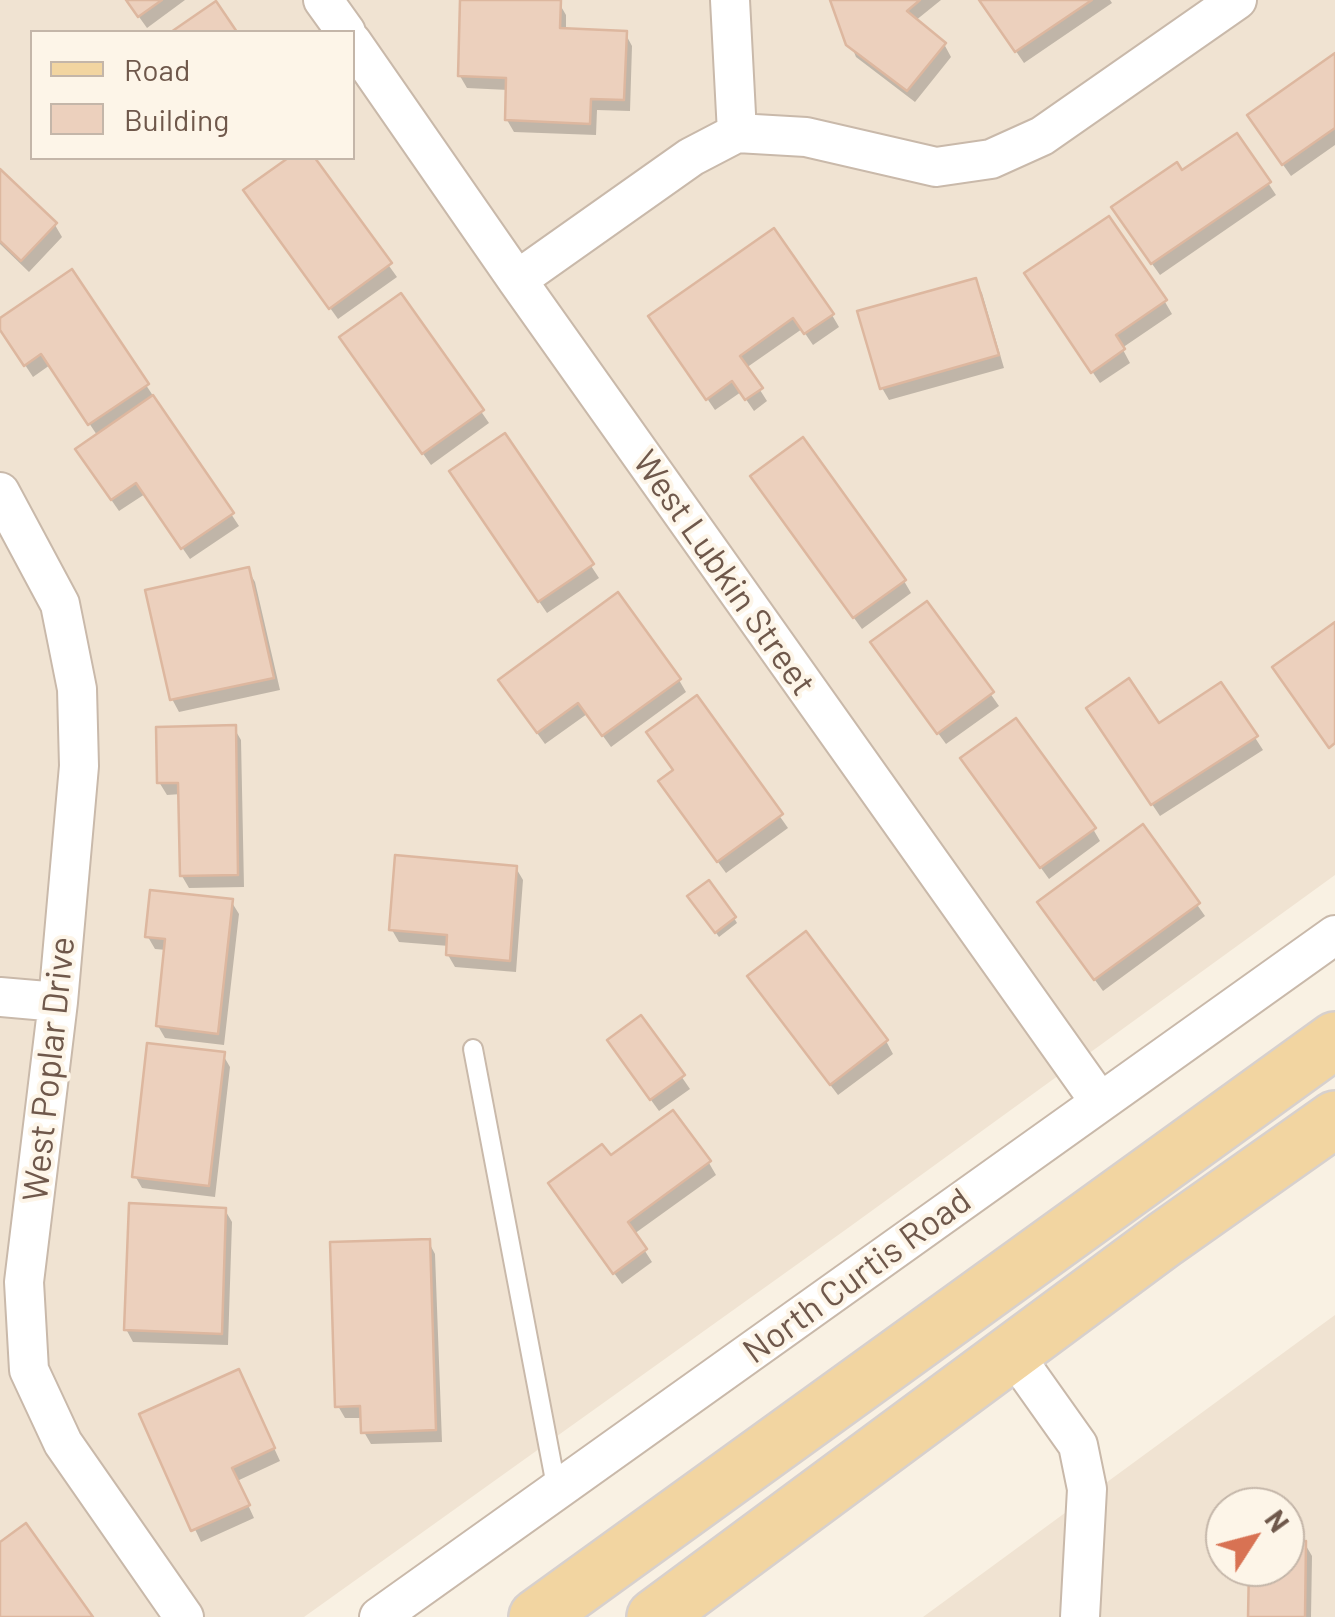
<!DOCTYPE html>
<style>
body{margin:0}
#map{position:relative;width:1335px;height:1617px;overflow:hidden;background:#f9f1e3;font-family:Barlow,sans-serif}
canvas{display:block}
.legend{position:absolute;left:30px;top:30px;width:325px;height:130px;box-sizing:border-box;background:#fdf5e8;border:2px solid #c4b6a9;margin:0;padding:12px 18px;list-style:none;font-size:30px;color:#6f584b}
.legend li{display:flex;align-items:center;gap:20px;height:50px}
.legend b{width:50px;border:2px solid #c4b6a9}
.north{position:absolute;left:1205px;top:1487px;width:100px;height:100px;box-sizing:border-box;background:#fdf5e8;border:2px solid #c4b6a9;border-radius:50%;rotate:54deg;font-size:28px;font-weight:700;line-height:40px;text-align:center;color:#6f584b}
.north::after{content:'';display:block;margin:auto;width:35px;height:45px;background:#d87253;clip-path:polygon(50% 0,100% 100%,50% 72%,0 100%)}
</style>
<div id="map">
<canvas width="1335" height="1617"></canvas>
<ul class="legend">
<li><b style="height:12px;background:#f2d5a1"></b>Road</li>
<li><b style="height:28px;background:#ecd0bd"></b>Building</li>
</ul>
<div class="north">N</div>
</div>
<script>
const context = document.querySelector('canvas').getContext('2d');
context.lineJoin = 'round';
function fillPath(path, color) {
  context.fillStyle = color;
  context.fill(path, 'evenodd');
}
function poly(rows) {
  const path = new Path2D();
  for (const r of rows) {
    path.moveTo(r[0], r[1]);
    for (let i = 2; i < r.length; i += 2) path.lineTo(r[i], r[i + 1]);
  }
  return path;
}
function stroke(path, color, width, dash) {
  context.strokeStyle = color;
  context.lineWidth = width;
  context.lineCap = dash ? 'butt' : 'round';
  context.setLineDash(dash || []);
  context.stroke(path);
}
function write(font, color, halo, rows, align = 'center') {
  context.font = font + ' Barlow,sans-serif';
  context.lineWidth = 8;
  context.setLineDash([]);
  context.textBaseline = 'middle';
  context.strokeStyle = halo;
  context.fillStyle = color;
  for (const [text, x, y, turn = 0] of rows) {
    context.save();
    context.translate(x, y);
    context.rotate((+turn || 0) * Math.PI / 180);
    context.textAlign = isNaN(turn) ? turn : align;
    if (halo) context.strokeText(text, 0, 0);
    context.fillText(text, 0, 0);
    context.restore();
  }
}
fillPath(poly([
 [0,0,1335,0,1335,875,848,1228,304,1617,0,1617],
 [32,32,352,32,352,158,32,158],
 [1335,1315,1335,1617,923,1617],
 [1225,1507,1285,1507,1285,1567,1225,1567]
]), '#f0e3d2');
fillPath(poly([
 [127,0,185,0,147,28],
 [463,0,559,3,566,15,566,31,625,33,632,46,630,111,597,110,596,135,514,132,507,120,508,90,467,88,460,76],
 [833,0,941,0,915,21,944,44,951,57,915,102,856,57],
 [981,0,1110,0,1112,3,1024,63],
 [1335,56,1335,145,1291,176,1257,128],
 [1237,136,1276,195,1160,275,1121,220],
 [292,158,312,158,397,277,338,319,246,191],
 [0,172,55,225,62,237,29,272,0,244],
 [72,273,239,526,190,559,145,494,119,511,85,462,97,435,50,365,33,377,0,327,0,321],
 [975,281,982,293,1004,368,889,400,882,388],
 [1034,286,1165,302,1172,314,1122,348,1130,363,1100,383],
 [401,296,489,423,431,465,350,350],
 [832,315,839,327,813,345,802,329,746,368,767,401,754,411,741,392,715,410,651,317],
 [505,436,599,578,547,613,459,484],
 [760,489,904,581,911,593,862,629],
 [248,570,255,582,280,690,179,712,172,699],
 [927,604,999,706,946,744,881,655],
 [679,680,686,692,611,747,587,714,545,744,508,693],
 [1221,685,1263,750,1160,816,1096,721,1159,727],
 [697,699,788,828,726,873,668,794],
 [234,728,241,740,244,887,189,888,182,876,181,794,167,795,159,782],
 [971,771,1093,829,1100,841,1049,879],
 [1143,828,1205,916,1103,991,1047,915],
 [516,868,523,880,516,972,455,967,448,955,449,946,399,942,392,930],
 [231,901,239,914,224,1045,165,1038,158,1026,167,950,155,949,148,937],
 [694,902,734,918,737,923,719,937],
 [757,989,886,1041,893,1054,838,1095],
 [641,1018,690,1089,659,1111,617,1053],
 [223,1055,230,1067,215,1197,142,1188,135,1176],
 [610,1159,709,1163,716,1175,634,1234,652,1262,622,1284,558,1196],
 [225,1210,232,1222,228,1345,133,1342,126,1329],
 [428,1241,435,1254,442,1442,371,1444,364,1432,363,1418,345,1418,338,1406],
 [245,1385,280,1461,237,1481,254,1518,201,1542,142,1416],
 [1285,1544,1305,1544,1312,1556,1311,1617,1250,1617,1251,1567,1285,1567]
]), '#0003');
const building = poly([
 [126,0,162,0,138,17,126,0],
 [460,0,561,0,560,28,627,31,624,100,591,99,590,124,505,120,506,78,458,76,460,0],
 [830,0,920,0,907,11,946,43,907,91,846,45,830,0],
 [979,0,1092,0,1015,52,979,0],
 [216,1,237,32,171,32,216,1],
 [1335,53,1335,128,1282,165,1247,115,1335,53],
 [1237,133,1271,182,1151,264,1111,207,1177,162,1182,170,1237,133],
 [288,158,315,158,392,263,329,309,243,190,288,158],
 [0,169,57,223,21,261,0,241,0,169],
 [1109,216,1167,300,1116,335,1125,349,1091,373,1024,273,1109,216],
 [774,228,834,314,804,334,793,318,740,356,763,388,745,400,732,381,706,400,648,316,774,228],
 [72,269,149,384,88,425,41,354,24,366,0,330,0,318,72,269],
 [976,278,999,355,880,389,857,311,976,278],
 [401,293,484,410,422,454,339,337,401,293],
 [153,395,234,513,181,549,136,483,111,500,75,449,153,395],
 [505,433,594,564,538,602,449,471,505,433],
 [803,437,906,580,853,618,750,476,803,437],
 [249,567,274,678,170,700,145,590,249,567],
 [618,592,681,679,602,736,578,703,537,733,498,680,618,592],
 [927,601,994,692,937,734,870,642,927,601],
 [1335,622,1335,743,1329,748,1272,667,1335,622],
 [1129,678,1159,723,1221,682,1258,736,1151,805,1086,708,1129,678],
 [697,695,783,814,717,862,658,781,673,770,646,732,697,695],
 [1016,718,1096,828,1040,868,960,758,1016,718],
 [236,725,238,875,180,876,178,783,157,783,156,727,236,725],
 [1143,824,1200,903,1094,980,1037,902,1143,824],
 [395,855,517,866,510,961,446,955,447,935,389,930,395,855],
 [709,880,736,917,715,933,687,896,709,880],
 [150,890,233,899,218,1034,156,1026,165,939,145,937,150,890],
 [806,931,888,1040,830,1085,747,976,806,931],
 [641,1015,685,1075,650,1100,607,1040,641,1015],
 [147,1043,225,1052,209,1186,132,1177,147,1043],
 [673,1110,711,1161,628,1222,647,1249,613,1274,548,1183,602,1144,611,1155,673,1110],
 [129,1203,226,1208,222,1334,124,1330,129,1203],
 [430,1239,436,1430,361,1433,360,1406,335,1407,330,1242,430,1239],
 [239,1369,275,1448,232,1468,250,1505,191,1531,139,1414,239,1369],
 [26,1523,93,1617,0,1617,0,1542,26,1523],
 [1285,1541,1306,1541,1305,1617,1248,1617,1249,1567,1285,1567,1285,1541]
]);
fillPath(building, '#ecd0bd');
stroke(building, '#ddb79f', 2.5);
const service = poly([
 [473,1049,557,1491]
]);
const minor = poly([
 [323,0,346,32],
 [730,0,737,133],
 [352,42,517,280,1100,1102],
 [517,280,691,157,737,133,806,137,936,167,991,159,1042,136,1237,0],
 [0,492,60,604,77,689,79,766,58,1002,24,1282,29,1370,63,1443,184,1617],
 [0,997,58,1002],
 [1012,1352,1078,1445,1087,1489,1080,1617],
 [379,1617,1335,935]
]);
const primary = poly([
 [537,1617,1335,1040],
 [655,1617,1165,1239,1335,1119]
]);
stroke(service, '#c9b9aa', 22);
stroke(minor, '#c9b9aa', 42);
stroke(primary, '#d7d0cd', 60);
stroke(service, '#fff', 18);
stroke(minor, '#fff', 38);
stroke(primary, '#f2d5a1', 55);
write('35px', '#6f584b', '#fdf5e8', [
 ["West Lubkin Street",724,573,55],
 ["West Poplar Drive",49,1069,-84],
 ["North Curtis Road",857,1276,-36]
]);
</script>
